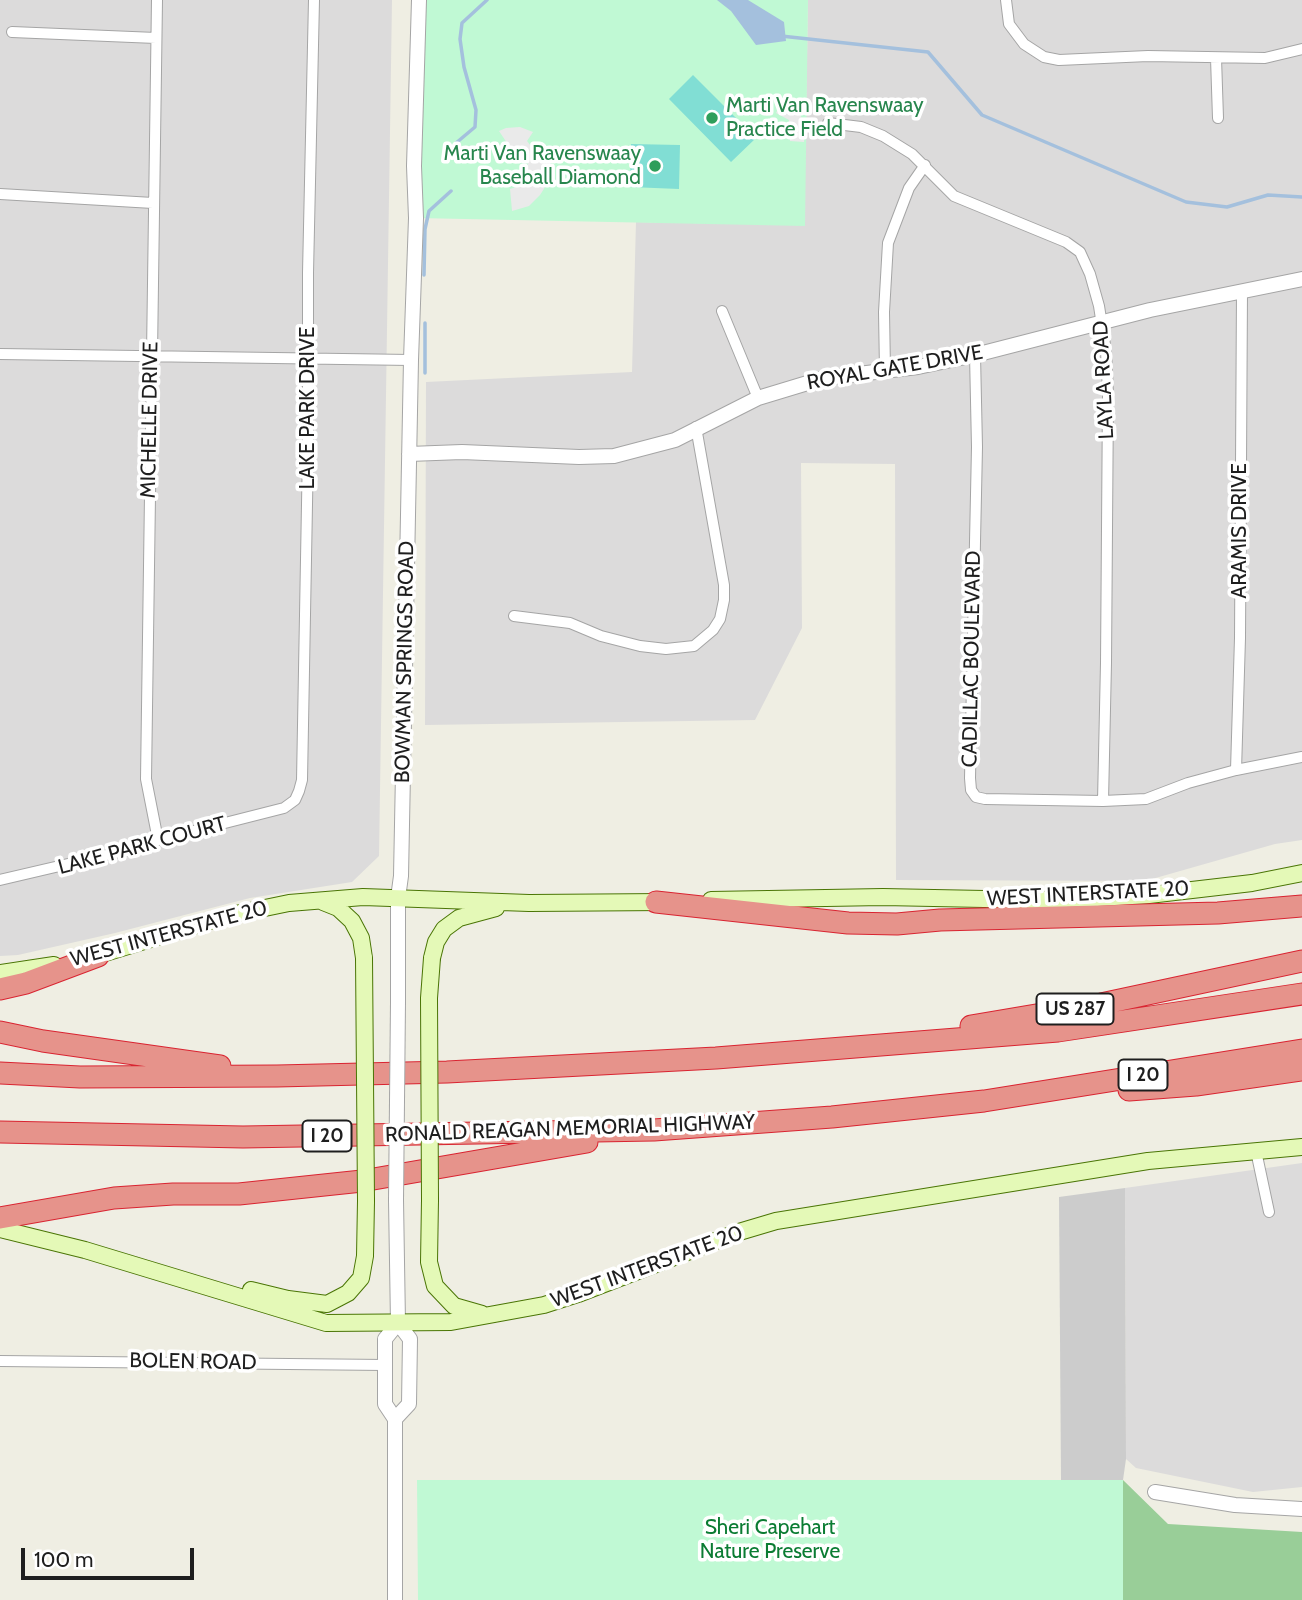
<!DOCTYPE html>
<style>
body{margin:0}
#map{position:relative;width:1302px;height:1600px;overflow:hidden;background:#efeee3;font-family:Cabin,sans-serif}
canvas{display:block}
.scale{position:absolute;left:21px;top:1548px;width:173px;height:32px;box-sizing:border-box;border:4px solid #1e1e1e;border-top:0;padding-left:9px;font-size:21px;line-height:24px;white-space:nowrap;color:#1e1e1e;-webkit-text-stroke:5px #fff;paint-order:stroke}
</style>
<div id="map">
<canvas width="1302" height="1600"></canvas>
<div class="scale">100 m</div>
</div>
<script>
const context = document.querySelector('canvas').getContext('2d');
context.lineJoin = 'round';
function fillPath(path, color) {
  context.fillStyle = color;
  context.fill(path, 'evenodd');
}
function poly(rows) {
  const path = new Path2D();
  for (const r of rows) {
    path.moveTo(r[0], r[1]);
    for (let i = 2; i < r.length; i += 2) path.lineTo(r[i], r[i + 1]);
  }
  return path;
}
function stroke(path, color, width, dash) {
  context.strokeStyle = color;
  context.lineWidth = width;
  context.lineCap = dash ? 'butt' : 'round';
  context.setLineDash(dash || []);
  context.stroke(path);
}
function write(font, color, halo, rows, align = 'center') {
  context.font = font + ' Cabin,sans-serif';
  context.lineWidth = 7;
  context.setLineDash([]);
  context.textBaseline = 'middle';
  context.strokeStyle = halo;
  context.fillStyle = color;
  for (const [text, x, y, turn = 0] of rows) {
    context.save();
    context.translate(x, y);
    context.rotate((+turn || 0) * Math.PI / 180);
    context.textAlign = isNaN(turn) ? turn : align;
    if (halo) context.strokeText(text, 0, 0);
    context.fillText(text, 0, 0);
    context.restore();
  }
}
fillPath(poly([
 [0,0,392,0,379,856,352,882,250,898,115,933,18,955,0,956],
 [808,0,1302,0,1302,840,1275,844,1145,881,896,880,895,464,801,463,802,628,755,720,425,725,426,382,632,372,636,222,804,225],
 [1302,1163,1302,1487,1253,1492,1136,1468,1126,1459,1125,1188]
]), '#dcdbdb');
fillPath(poly([
 [1125,1188,1126,1459,1123,1480,1061,1480,1059,1197]
]), '#ccc');
fillPath(poly([
 [1123,1480,1168,1524,1302,1532,1302,1600,1123,1600]
]), '#99ce98');
fillPath(poly([
 [424,0,808,0,805,226,416,218],
 [417,1480,1123,1480,1123,1600,418,1600]
]), '#c0f9d4');
fillPath(poly([
 [693,75,756,138,731,162,669,99],
 [631,144,680,145,679,189,630,187]
]), '#81ded4');
fillPath(poly([
 [783,99,798,109,805,126,804,142,790,141,789,120,776,113],
 [520,127,533,132,527,141,538,155,546,151,552,169,551,178,540,195,529,206,512,211,510,189,516,187,526,177,528,164,519,150,511,149,499,131,506,128]
]), '#eaeaea');
fillPath(poly([
 [717,0,748,0,784,22,786,41,756,45,731,11]
]), '#a4c0dd');
stroke(poly([
 [781,36,928,52,982,115,1186,202,1227,207,1268,195,1302,197],
 [456,143,475,127,476,110,464,67,460,39,462,23,487,0],
 [424,275,425,229,429,211,451,191],
 [425,323,425,373]
]), '#a4c0dd', 3.5);
const minor = poly([
 [157,0,146,779,158,840],
 [1006,0,1009,24,1024,44,1044,57,1059,60,1148,56,1265,58,1302,49],
 [12,32,156,38],
 [1216,58,1218,118],
 [828,123,861,127,883,136,912,154,954,196,1066,242,1080,252,1090,274,1099,306,1106,351,1108,394,1106,663,1103,801],
 [0,194,153,203],
 [722,311,758,398],
 [0,354,411,360],
 [975,355,977,447,970,778,971,790,976,797,985,799,1103,801,1146,799,1188,783,1236,770,1302,757],
 [885,370,884,312,888,243,909,188,925,165],
 [514,616,570,623,601,636,640,646,666,649,694,646,713,630,720,619,724,600,724,585,696,427],
 [1236,770,1240,638,1242,291],
 [0,880,128,850,158,840,284,808,295,800,299,791,302,780,308,449,308,273,314,0],
 [1256,1151,1269,1212],
 [0,1361,385,1365]
]);
const tertiary = poly([
 [409,454,462,452,579,457,614,456,675,440,758,398,824,378,918,367,975,355,1150,310,1302,279],
 [398,1002,398,898,401,876,411,360,416,218,414,166,419,0],
 [396,1200,398,1323],
 [395,1419,409,1404,410,1339,398,1323],
 [1155,1492,1235,1505,1302,1509],
 [395,1600,395,1419,385,1404,385,1339,398,1323]
]);
const secondary = poly([
 [711,900,883,897,1035,900,1097,898,1149,895,1252,883,1302,873],
 [323,902,338,908,352,921,361,938,364,958],
 [89,958,226,916,289,903,363,897,529,903,665,902],
 [432,958,436,942,444,929,459,918,496,908],
 [0,973,54,965],
 [430,1200,429,1262,435,1286,454,1306,482,1314],
 [0,1229,85,1250,326,1323,451,1322,544,1305,578,1294,739,1232,776,1221,1148,1161,1302,1147],
 [251,1290,288,1299,327,1304,348,1293,361,1278,365,1256,366,1201]
]);
const motorway = poly([
 [656,902,848,923,897,924,940,920,1218,913,1302,906],
 [0,989,26,983,98,956],
 [971,1026,1101,1004,1302,961],
 [0,1032,43,1041,220,1066],
 [0,1073,80,1077,277,1076,447,1072,716,1058,1058,1031,1302,994],
 [1129,1090,1196,1085,1302,1070],
 [0,1132,243,1137,654,1130,832,1117,984,1101,1302,1050],
 [0,1218,114,1198,173,1194,239,1194,362,1181,587,1142]
]);
stroke(minor, '#a5a5a5', 12);
stroke(tertiary, '#a5a5a5', 16);
stroke(secondary, '#4a7505', 18);
stroke(motorway, '#d92431', 23);
stroke(minor, '#fff', 10);
stroke(tertiary, '#fff', 14);
stroke(secondary, '#e4f9b7', 16);
stroke(motorway, '#e6938b', 21);
const tertiaryBridge = poly([
 [396,1200,398,1002]
]);
const secondaryBridge = poly([
 [364,958,366,1201],
 [430,1200,429,998,432,958]
]);
stroke(tertiaryBridge, '#a5a5a5', 16, []);
stroke(secondaryBridge, '#4a7505', 18, []);
stroke(tertiaryBridge, '#fff', 14);
stroke(secondaryBridge, '#e4f9b7', 16);
for (const [x, y, r, color] of [
 [712,118,7,"#2e9e5b"],
 [655,166,7,"#2e9e5b"]
]) {
  const dot = new Path2D();
  dot.arc(x, y, r, 0, 2 * Math.PI);
  context.fillStyle = color;
  context.fill(dot);
  stroke(dot, '#fff', 2.5);
}
for (const [x, y, w] of [
 [1075,1009,77],
 [1143,1075,49],
 [327,1136,49]
]) {
  const box = new Path2D();
  box.roundRect(x - w / 2, y - 15.5, w, 31, 5);
  context.fillStyle = '#fff';
  context.fill(box);
  stroke(box, '#1e1e1e', 2);
}
write('bold 19px', '#1e1e1e', null, [
 ["US 287",1075,1009],
 ["I 20",1143,1075],
 ["I 20",327,1136]
]);
write('21px', '#27864d', '#fff', [
 ["Marti Van Ravenswaay",726,106],
 ["Practice Field",726,130],
 ["Marti Van Ravenswaay",641,154,"right"],
 ["Baseball Diamond",641,178,"right"]
], 'left');
write('21px', '#1e1e1e', '#fff', [
 ["ROYAL GATE DRIVE",895,368,-10],
 ["LAYLA ROAD",1104,380,-93],
 ["LAKE PARK DRIVE",308,408,-90],
 ["MICHELLE DRIVE",150,420,-89],
 ["ARAMIS DRIVE",1240,531,-90],
 ["CADILLAC BOULEVARD",972,659,-89],
 ["BOWMAN SPRINGS ROAD",405,662,-89],
 ["LAKE PARK COURT",142,846,-15],
 ["WEST INTERSTATE 20",1088,894,-3],
 ["WEST INTERSTATE 20",169,934,-15],
 ["RONALD REAGAN MEMORIAL HIGHWAY",570,1129,-2],
 ["WEST INTERSTATE 20",647,1267,-20],
 ["BOLEN ROAD",193,1362,1]
]);
write('21px', '#0b7c33', '#fff', [
 ["Sheri Capehart",770,1528],
 ["Nature Preserve",770,1552]
]);
</script>
